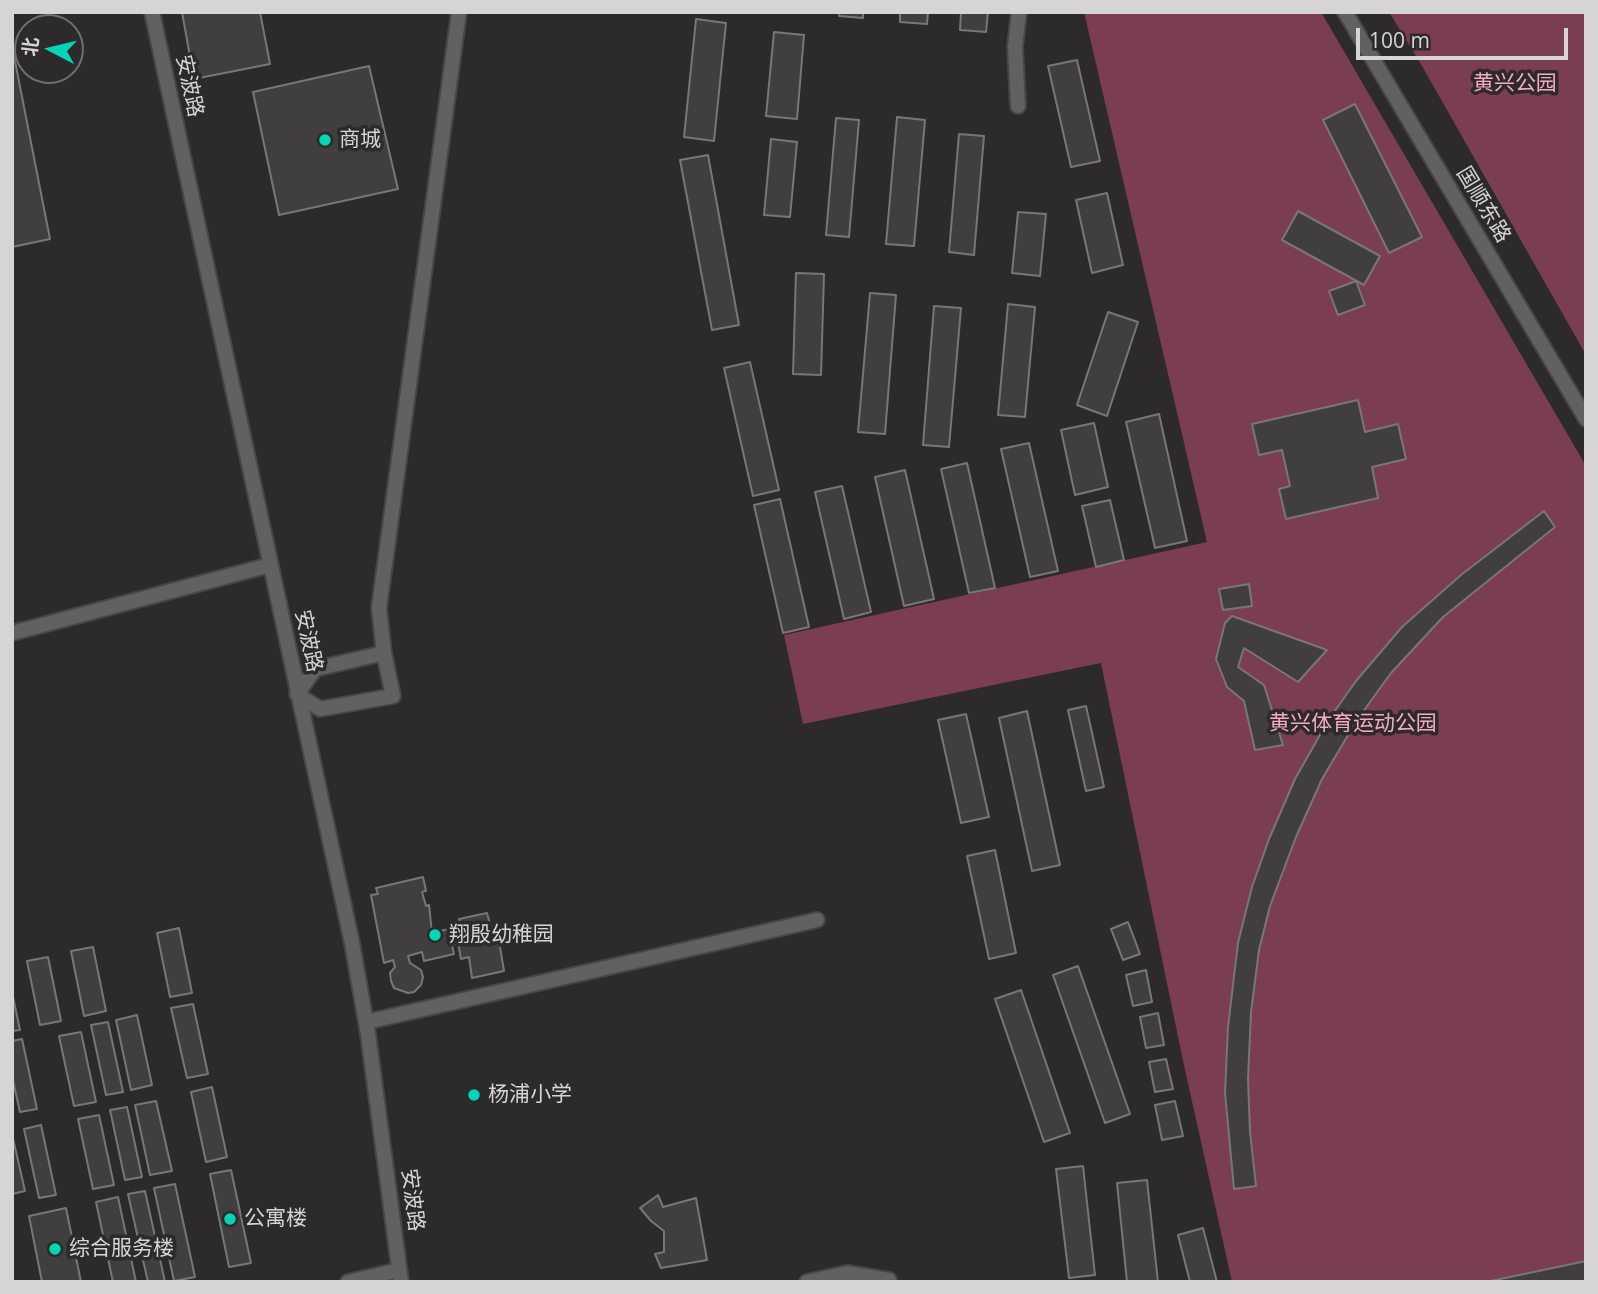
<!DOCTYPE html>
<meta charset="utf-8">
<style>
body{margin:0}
#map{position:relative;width:1598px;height:1294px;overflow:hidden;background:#2d2a2b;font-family:"Open Sans","Noto Sans SC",sans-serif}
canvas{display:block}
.frame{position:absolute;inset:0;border:14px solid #d6d4d5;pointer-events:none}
.north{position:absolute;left:14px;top:14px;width:70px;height:70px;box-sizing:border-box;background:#2d2a2b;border:2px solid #716e6f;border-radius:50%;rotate:277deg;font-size:19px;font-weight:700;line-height:28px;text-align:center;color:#d6d4d5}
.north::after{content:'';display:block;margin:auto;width:24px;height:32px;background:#03d5b6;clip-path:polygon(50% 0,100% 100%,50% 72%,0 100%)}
.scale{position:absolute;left:1356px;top:28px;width:212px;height:32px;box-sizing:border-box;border:4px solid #d6d4d5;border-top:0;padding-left:9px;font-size:21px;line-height:24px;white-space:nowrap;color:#d6d4d5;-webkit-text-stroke:5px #2d2a2b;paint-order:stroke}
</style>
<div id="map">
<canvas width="1598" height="1294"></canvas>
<div class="frame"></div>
<div class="north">北</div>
<div class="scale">100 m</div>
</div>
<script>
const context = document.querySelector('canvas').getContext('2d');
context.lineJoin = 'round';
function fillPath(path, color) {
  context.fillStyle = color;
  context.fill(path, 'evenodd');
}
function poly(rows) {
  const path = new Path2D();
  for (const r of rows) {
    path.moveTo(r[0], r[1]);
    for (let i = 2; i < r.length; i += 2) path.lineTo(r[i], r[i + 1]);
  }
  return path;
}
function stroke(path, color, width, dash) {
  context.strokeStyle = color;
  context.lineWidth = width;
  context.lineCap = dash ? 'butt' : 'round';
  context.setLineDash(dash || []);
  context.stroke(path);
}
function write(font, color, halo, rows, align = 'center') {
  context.font = font + ' "Open Sans","Noto Sans SC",sans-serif';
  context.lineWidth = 7;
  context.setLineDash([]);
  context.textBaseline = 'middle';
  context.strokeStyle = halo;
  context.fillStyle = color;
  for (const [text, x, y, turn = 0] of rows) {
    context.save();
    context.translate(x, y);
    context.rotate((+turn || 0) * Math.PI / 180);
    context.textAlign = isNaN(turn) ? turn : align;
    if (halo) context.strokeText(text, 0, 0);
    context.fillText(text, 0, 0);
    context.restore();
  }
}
fillPath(poly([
 [1084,12,1321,12,1586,466,1586,1282,1232,1282,1182,1056,1101,663,803,724,784,635,1207,542],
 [1389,12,1586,12,1586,355,1422,66]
]), '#7a3d54');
const building = poly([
 [182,12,260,12,270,64,194,79,182,12],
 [840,12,863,12,863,18,839,16,840,12],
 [900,12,928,12,927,24,900,22,900,12],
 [961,12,988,12,986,32,960,30,961,12],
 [696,19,726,23,714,141,684,137,696,19],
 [774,32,804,35,797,119,766,116,774,32],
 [12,46,50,239,12,247,12,46],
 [1077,60,1100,161,1071,167,1048,66,1077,60],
 [369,66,398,189,279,215,253,92,369,66],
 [1355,104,1422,237,1389,253,1323,120,1355,104],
 [897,117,925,120,914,246,886,244,897,117],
 [836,118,859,120,849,237,826,235,836,118],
 [959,134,984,136,974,255,949,252,959,134],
 [771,139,797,142,790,217,764,215,771,139],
 [708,155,739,325,712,330,680,160,708,155],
 [1107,193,1123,265,1092,273,1076,200,1107,193],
 [1298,211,1380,256,1364,285,1282,240,1298,211],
 [1018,212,1046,214,1040,276,1012,273,1018,212],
 [796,273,824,274,821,375,793,374,796,273],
 [1356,281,1365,305,1338,315,1329,291,1356,281],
 [870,293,896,295,885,434,858,432,870,293],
 [1008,304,1035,307,1025,417,998,415,1008,304],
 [934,306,961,308,949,447,923,445,934,306],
 [1108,312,1138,322,1107,416,1077,405,1108,312],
 [750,362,779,490,753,496,724,368,750,362],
 [1358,400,1365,432,1398,424,1406,459,1372,467,1378,498,1286,519,1279,489,1290,486,1282,450,1259,455,1252,424,1358,400],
 [1159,414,1187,541,1155,548,1126,422,1159,414],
 [1094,423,1108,487,1075,495,1061,430,1094,423],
 [1029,443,1058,571,1030,577,1001,449,1029,443],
 [967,463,995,588,969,593,941,469,967,463],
 [905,470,934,599,904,606,875,477,905,470],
 [842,486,871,612,844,619,815,492,842,486],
 [780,499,809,627,783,633,754,505,780,499],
 [1110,500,1124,560,1096,567,1082,506,1110,500],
 [1544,511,1555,527,1443,617,1391,673,1357,720,1322,779,1296,837,1270,906,1259,950,1251,1012,1248,1079,1250,1132,1256,1186,1234,1189,1225,1093,1228,1027,1238,943,1252,887,1269,839,1295,779,1329,719,1356,681,1402,627,1461,575,1544,511],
 [1249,584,1252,606,1223,610,1219,589,1249,584],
 [1232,616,1327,650,1298,682,1244,648,1238,667,1264,685,1283,745,1255,750,1244,701,1227,687,1216,659,1225,623,1232,616],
 [1086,706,1104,787,1086,791,1068,710,1086,706],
 [1027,711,1060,865,1032,871,999,718,1027,711],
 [966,714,989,817,961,823,938,720,966,714],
 [995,850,1016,953,989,959,967,856,995,850],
 [423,877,426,891,422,892,426,906,429,905,432,933,461,926,459,919,487,913,491,928,488,930,491,944,499,941,504,971,472,978,469,957,461,959,458,943,452,945,454,954,424,961,422,952,408,956,410,963,421,970,423,977,421,985,414,992,408,993,394,988,391,981,390,973,395,967,393,960,384,963,371,895,378,894,376,888,423,877],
 [1128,922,1140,954,1123,960,1111,929,1128,922],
 [179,928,192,993,170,997,157,933,179,928],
 [93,947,106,1011,84,1016,71,951,93,947],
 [48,957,61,1021,40,1025,27,961,48,957],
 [1078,966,1130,1114,1105,1123,1053,975,1078,966],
 [1146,970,1152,1002,1133,1006,1126,975,1146,970],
 [1021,990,1070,1133,1044,1142,995,999,1021,990],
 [12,992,20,1030,12,1031,12,992],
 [193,1004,208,1074,187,1078,171,1008,193,1004],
 [1158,1013,1164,1045,1146,1048,1140,1017,1158,1013],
 [137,1015,152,1085,131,1090,116,1020,137,1015],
 [108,1022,123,1092,106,1095,91,1025,108,1022],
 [81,1032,96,1102,74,1106,59,1036,81,1032],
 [22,1039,37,1109,20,1112,12,1076,12,1041,22,1039],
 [1166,1059,1173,1089,1155,1092,1149,1062,1166,1059],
 [212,1087,227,1157,206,1162,191,1092,212,1087],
 [156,1101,172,1171,150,1175,135,1105,156,1101],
 [1175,1101,1183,1136,1162,1140,1155,1105,1175,1101],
 [127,1107,142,1177,125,1180,110,1110,127,1107],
 [99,1115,114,1185,93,1189,78,1119,99,1115],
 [41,1125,56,1195,39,1198,24,1129,41,1125],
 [12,1134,25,1191,12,1194,12,1134],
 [1083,1166,1095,1275,1069,1278,1056,1169,1083,1166],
 [231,1170,251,1263,229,1267,210,1174,231,1170],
 [1147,1180,1158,1282,1127,1282,1117,1183,1147,1180],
 [175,1184,195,1277,174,1281,154,1188,175,1184],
 [145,1191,165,1282,148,1282,128,1194,145,1191],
 [658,1195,663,1207,696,1198,707,1260,661,1268,655,1254,664,1252,664,1231,651,1221,640,1208,658,1195],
 [118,1197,136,1282,113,1282,96,1202,118,1197],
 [66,1208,81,1282,42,1282,29,1216,66,1208],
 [1203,1228,1217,1282,1190,1282,1178,1235,1203,1228],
 [1586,1261,1586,1282,1486,1282,1586,1261]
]);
fillPath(building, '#413e3f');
stroke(building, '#797677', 2);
const minor = poly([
 [152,12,352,943,368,1034,401,1282],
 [1345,12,1586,419],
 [1018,106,1015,47,1019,12],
 [12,633,270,565],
 [384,653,315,669,297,694,320,709,393,696,384,653,379,608,459,12],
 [366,1022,817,920],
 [348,1282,399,1270],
 [807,1282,847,1273,889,1280,889,1282]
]);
stroke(minor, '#484546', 18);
stroke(minor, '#626060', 14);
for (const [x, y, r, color] of [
 [325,140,7,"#03d5b6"],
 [435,935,7,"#03d5b6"],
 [474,1095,7,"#03d5b6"],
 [230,1219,7,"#03d5b6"],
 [55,1249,7,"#03d5b6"]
]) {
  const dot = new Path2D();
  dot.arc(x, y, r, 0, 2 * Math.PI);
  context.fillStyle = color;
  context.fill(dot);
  stroke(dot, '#2d2a2b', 2.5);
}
write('21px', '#f5aac3', '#2d2a2b', [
 ["黄兴公园",1515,84],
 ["黄兴体育运动公园",1353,724]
]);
write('21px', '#d6d4d5', '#2d2a2b', [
 ["安波路",189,86,78],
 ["国顺东路",1483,205,59],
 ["安波路",308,641,78],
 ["安波路",412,1200,83]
]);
write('21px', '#d6d4d5', '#2d2a2b', [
 ["商城",339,140],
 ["翔殷幼稚园",449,935],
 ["杨浦小学",488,1095],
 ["公寓楼",244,1219],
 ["综合服务楼",69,1249]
], 'left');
</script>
